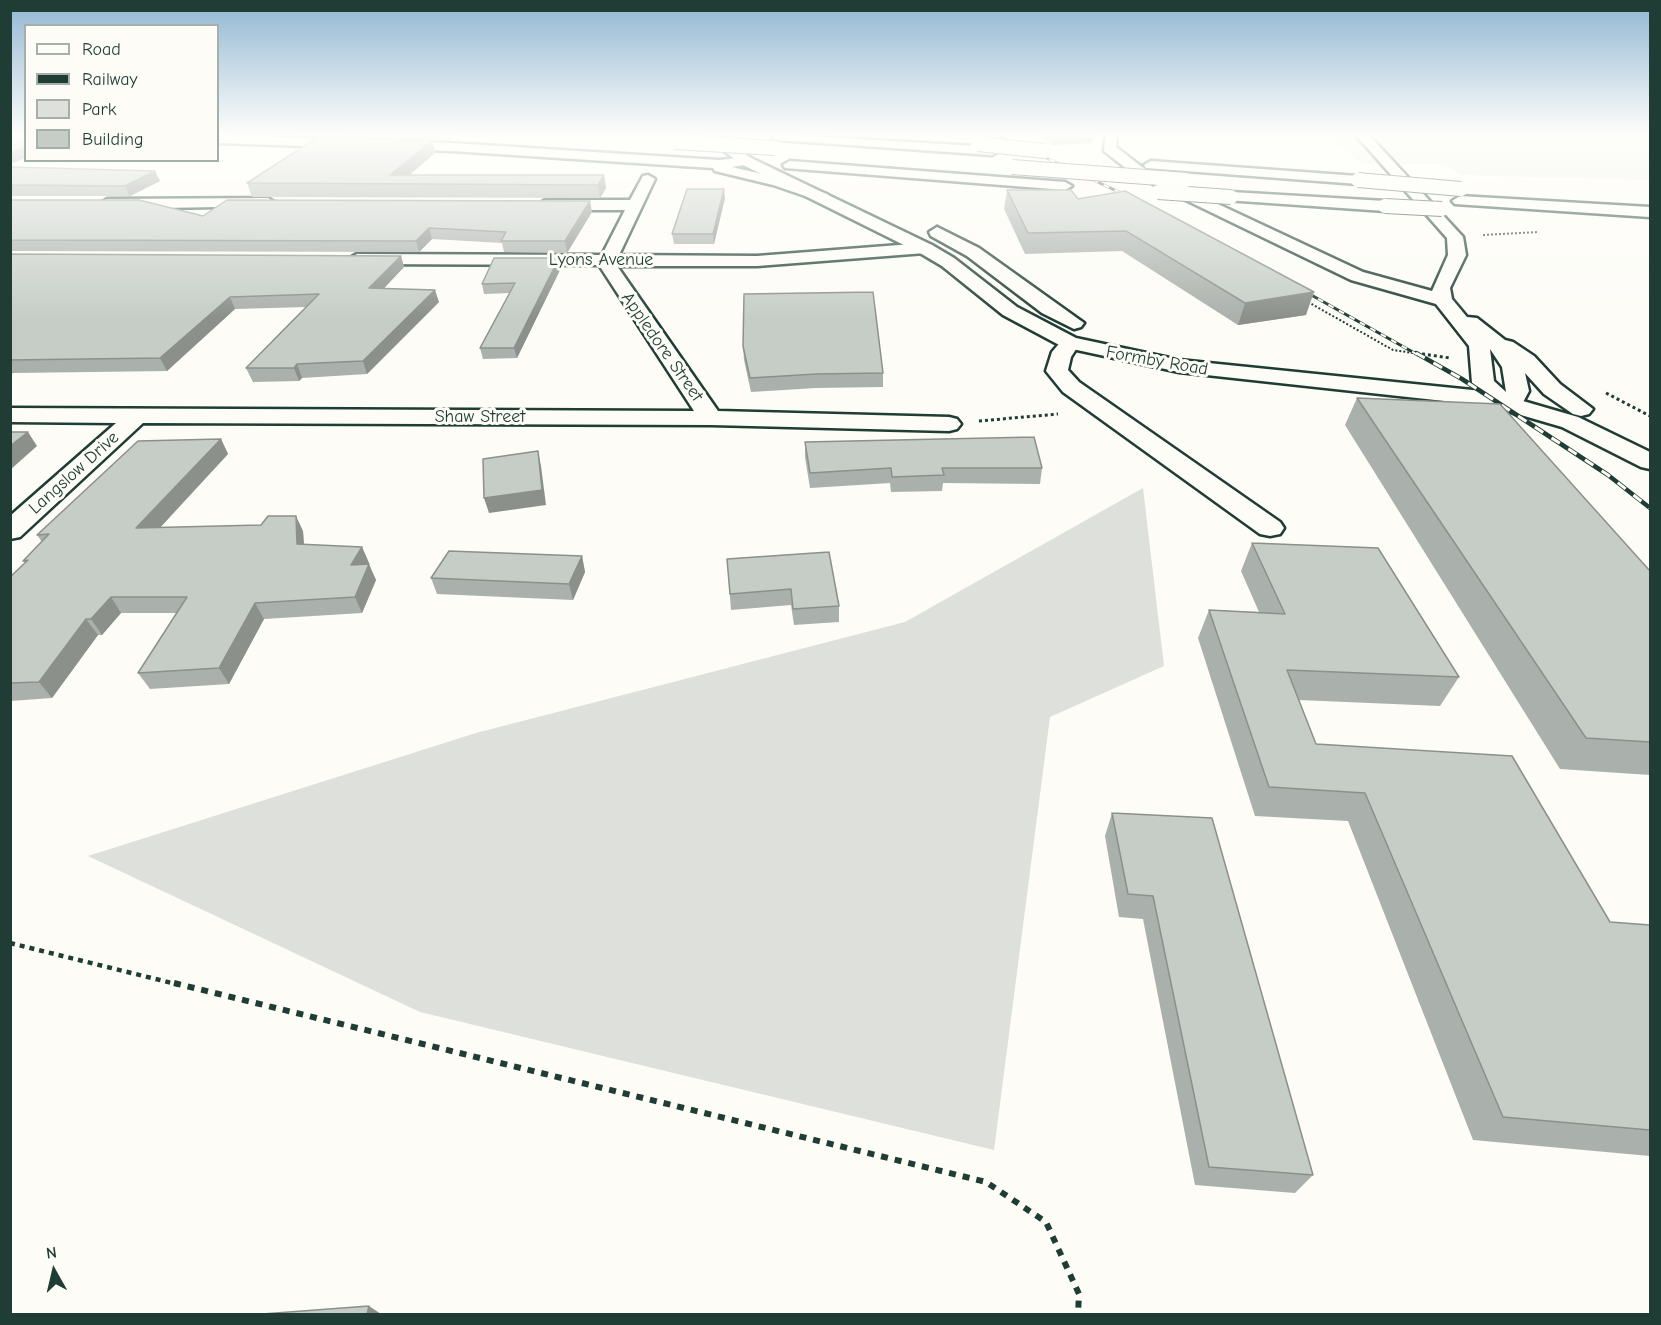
<!DOCTYPE html>
<style>
body{margin:0}
#map{position:relative;width:1661px;height:1325px;overflow:hidden;background:#fdfcf7;font-family:"Comic Neue",sans-serif}
canvas{display:block}
.frame{position:absolute;inset:0;border:12px solid #1f3d34;pointer-events:none}
.legend{position:absolute;left:24px;top:24px;width:195px;height:138px;box-sizing:border-box;background:#fdfcf7;border:2px solid #a4b0a9;margin:0;padding:8px 10px;list-style:none;font-size:18px;color:#1f3d34}
.legend li{display:flex;align-items:center;gap:12px;height:30px}
.legend b{width:30px;border:2px solid #a4b0a9}
.north{position:absolute;left:24px;top:1241px;width:60px;height:60px;-webkit-text-stroke:4px #fdfcf7;paint-order:stroke;rotate:352deg;font-size:16px;font-weight:700;line-height:24px;text-align:center;color:#1f3d34}
.north::after{content:'';display:block;margin:auto;width:21px;height:27px;background:#1f3d34;clip-path:polygon(50% 0,100% 100%,50% 72%,0 100%)}
</style>
<div id="map">
<canvas width="1661" height="1325"></canvas>
<div class="frame"></div>
<ul class="legend">
<li><b style="height:8px;background:#fdfcf7"></b>Road</li>
<li><b style="height:8px;background:#1f3d34"></b>Railway</li>
<li><b style="height:16px;background:#dde0db"></b>Park</li>
<li><b style="height:16px;background:#c6cdc7"></b>Building</li>
</ul>
<div class="north">N</div>
</div>
<script>
const context = document.querySelector('canvas').getContext('2d');
context.lineJoin = 'round';
function fillPath(path, color) {
  context.fillStyle = color;
  context.fill(path, 'evenodd');
}
function poly(rows) {
  const path = new Path2D();
  for (const r of rows) {
    path.moveTo(r[0], r[1]);
    for (let i = 2; i < r.length; i += 2) path.lineTo(r[i], r[i + 1]);
  }
  return path;
}
function stroke(path, color, width, dash) {
  context.strokeStyle = color;
  context.lineWidth = width;
  context.lineCap = dash ? 'butt' : 'round';
  context.setLineDash(dash || []);
  context.stroke(path);
}
function write(font, color, halo, rows, align = 'center') {
  context.font = font + ' "Comic Neue",sans-serif';
  context.lineWidth = 6;
  context.setLineDash([]);
  context.textBaseline = 'middle';
  context.strokeStyle = halo;
  context.fillStyle = color;
  for (const [text, x, y, turn = 0] of rows) {
    context.save();
    context.translate(x, y);
    context.rotate((+turn || 0) * Math.PI / 180);
    context.textAlign = isNaN(turn) ? turn : align;
    if (halo) context.strokeText(text, 0, 0);
    context.fillText(text, 0, 0);
    context.restore();
  }
}
fillPath(poly([
 [1321,134,1650,134,1650,180,1462,175,1443,164,1364,164]
]), '#eceee9');
fillPath(poly([
 [1143,488,1164,666,1050,717,994,1150,420,1012,88,856,476,733,905,622]
]), '#dde0db');
const minor = poly([
 [1111,134,1117,138,1116,147,1142,167,1173,183,1363,272,1432,291,1448,255,1447,238,1355,134,1368,134,1463,237,1466,255,1450,288,1452,299,1467,317,1477,318,1505,340,1513,342,1534,356,1560,384,1593,409,1589,414,1581,416,1573,414,1544,394,1525,373,1529,391,1520,408,1512,410,1496,407,1472,383,1469,346,1436,304,1351,280,1163,189,1132,173,1104,151,1105,138,1111,134],
 [1490,349,1502,367,1506,392,1494,381,1490,349],
 [648,175,655,179,619,255,757,256,925,243,934,248,925,253,757,266,617,266,718,411,949,417,957,419,961,424,957,429,949,431,711,425,143,423,20,537,10,539,10,516,116,423,10,422,10,408,694,411,599,265,357,264,348,259,357,254,602,255,625,210,545,210,537,205,545,200,630,200,643,176,648,175],
 [268,198,276,203,273,206,107,209,99,204,107,199,268,198],
 [1070,337,1077,339,1080,343,1071,357,1068,370,1079,382,1280,522,1284,528,1280,534,1270,536,1260,534,1063,392,1046,371,1052,352,1063,339,1070,337]
]);
const major = poly([
 [702,134,716,134,751,158,932,245,954,258,1017,307,1076,338,1179,360,1492,392,1578,417,1650,452,1650,469,1641,467,1562,427,1490,406,1179,372,1063,347,1003,315,942,266,920,253,741,164,702,134],
 [937,227,979,248,1084,323,1081,327,1074,329,1042,313,967,256,931,236,929,232,937,227]
]);
const highway = poly([
 [773,134,992,147,999,151,992,155,778,140,773,139,773,134],
 [218,135,452,143,719,160,746,157,751,158,751,164,732,167,783,179,827,194,830,197,827,200,817,200,773,185,715,171,713,168,452,151,218,143,218,135],
 [790,161,1065,182,1072,186,1065,190,785,168,783,165,790,161],
 [1151,161,1358,176,1365,180,1358,184,1146,168,1144,165,1151,161],
 [1231,192,1385,201,1393,206,1385,211,1226,200,1223,197,1226,194,1231,192],
 [1460,196,1650,207,1650,217,1455,204,1452,201,1460,196]
]);
stroke(minor, '#1f3d34', 5);
stroke(major, '#1f3d34', 5);
stroke(highway, '#1f3d34', 5);
stroke(poly([
 [1483,235,1538,232],
 [1308,302,1393,350,1426,355]
]), '#1f3d34', 2, [2, 2]);
stroke(poly([
 [1416,353,1450,358],
 [1606,393,1650,416],
 [979,421,1058,414]
]), '#1f3d34', 3, [3, 3]);
stroke(poly([
 [10,943,180,985]
]), '#1f3d34', 4.5, [5, 5]);
stroke(poly([
 [174,983,986,1182,1046,1222,1079,1294,1078,1314]
]), '#1f3d34', 6, [7, 7]);
fillPath(minor, '#fdfcf7');
fillPath(major, '#fdfcf7');
fillPath(highway, '#fdfcf7');
const railFar1 = poly([
 [995,134,1136,200],
 [1297,287,1418,355]
]);
const rail = poly([
 [1416,353,1462,379,1608,475,1650,508]
]);
stroke(railFar1, '#1f3d34', 3);
stroke(rail, '#1f3d34', 4.5);
stroke(railFar1, '#fdfcf7', 2, [6]);
stroke(rail, '#fdfcf7', 3, [10]);
const highwayBridge = poly([
 [674,142,775,148],
 [978,144,1045,151],
 [1012,167,1186,180],
 [1358,180,1461,189],
 [1158,192,1231,197],
 [1385,206,1442,209]
]);
stroke(highwayBridge, '#1f3d34', 16, []);
stroke(highwayBridge, '#fdfcf7', 14);
fillPath(poly([
 [339,134,457,134,449,141,340,137],
 [1033,134,1098,134,1091,143,1052,145],
 [432,141,435,153,409,175,604,175,606,188,600,198,252,197,247,183],
 [10,167,160,181,130,196,10,196],
 [1007,190,1078,199,1306,315,1238,325,1122,251,1025,254,1004,209],
 [725,198,714,244,674,244,672,234],
 [10,200,203,216,592,212,567,253,504,252,502,243,432,239,419,252,10,251],
 [10,254,401,256,404,267,384,288,439,302,367,374,302,378,299,381,253,382,246,368,306,307,235,309,167,371,13,373,10,376],
 [561,268,517,358,483,359,480,348,510,293,484,294,482,284],
 [743,346,883,373,883,387,816,388,751,392,744,360],
 [1357,398,1650,571,1650,775,1560,769,1345,425],
 [221,439,228,454,160,527,303,531,304,545,362,547,369,563,368,564,376,580,362,613,264,619,229,684,150,689,138,673,177,613,121,613,102,635,98,635,52,698,10,701,10,577,25,563,23,561,42,542,37,535],
 [805,442,1042,468,1040,484,943,483,942,491,891,492,890,483,810,488,805,457],
 [1252,543,1459,677,1440,706,1299,700,1316,744,1610,922,1650,925,1650,1156,1473,1140,1348,821,1255,816,1198,638,1209,610,1259,612,1241,571],
 [582,556,585,572,573,600,437,594,431,578],
 [727,559,839,606,839,622,794,625,791,605,731,610],
 [1112,813,1313,1175,1295,1193,1195,1185,1143,919,1119,917,1105,836]
]), '#aab0ab');
fillPath(poly([
 [447,134,457,134,449,141],
 [1054,134,1098,134,1091,143,1052,145],
 [432,141,435,153,399,184,390,175],
 [26,147,26,158,10,164,10,153],
 [155,171,160,181,130,196,125,186],
 [604,175,606,188,600,198,598,185],
 [724,189,725,198,714,244,713,234],
 [590,201,592,212,567,253,565,241],
 [429,228,432,239,419,252,416,241],
 [401,256,404,267,373,300,369,288],
 [559,258,561,268,517,358,514,348],
 [435,290,439,302,367,374,363,361],
 [1314,292,1306,315,1238,325,1245,303],
 [230,297,235,309,167,371,160,358],
 [297,364,302,378,299,381,294,368],
 [28,432,37,446,10,470,10,446],
 [221,439,228,454,146,543,136,528],
 [538,451,541,466,546,505,489,513,484,498],
 [296,516,303,531,305,560,297,544],
 [362,547,369,563,358,581,351,565],
 [582,556,585,572,573,600,569,584],
 [369,564,376,580,362,613,355,597],
 [111,597,121,613,102,635,91,619],
 [255,603,264,619,229,684,219,668],
 [86,619,98,635,52,698,39,682],
 [369,1306,381,1314,367,1314]
]), '#8b908b');
const building = poly([
 [23,134,26,134,26,147,10,153,10,137,23,137,23,134],
 [318,137,432,141,390,175,604,175,598,185,247,183,318,137],
 [10,167,155,171,125,186,10,185,10,167],
 [687,189,724,189,713,234,672,234,687,189],
 [1007,190,1071,190,1078,199,1125,191,1314,292,1245,303,1126,231,1028,233,1007,190],
 [10,200,139,200,203,216,227,200,590,201,565,241,501,241,506,232,429,228,416,241,10,240,10,200],
 [10,254,401,256,369,288,435,290,363,361,297,364,294,368,246,368,319,294,230,297,160,358,10,360,10,254],
 [494,258,559,258,514,348,480,348,515,283,482,284,494,258],
 [873,292,883,373,816,374,750,378,743,346,744,294,873,292],
 [1357,398,1500,404,1650,571,1650,742,1586,738,1357,398],
 [10,432,28,432,10,446,10,432],
 [1034,437,1042,468,942,468,944,475,892,477,891,468,810,473,805,442,1034,437],
 [221,439,136,528,261,525,268,516,296,516,297,544,362,547,351,565,369,564,355,597,255,603,219,668,138,673,187,597,111,597,91,619,86,619,39,682,10,683,10,577,28,560,23,561,49,534,37,535,138,441,221,439],
 [538,451,542,490,484,498,483,459,538,451],
 [1252,543,1378,548,1459,677,1287,670,1316,744,1512,756,1610,922,1650,925,1650,1130,1503,1117,1365,793,1269,787,1209,610,1285,614,1252,543],
 [449,551,582,556,569,584,431,578,449,551],
 [829,552,839,606,793,609,791,589,730,594,727,559,829,552],
 [1112,813,1212,818,1313,1175,1209,1167,1153,896,1128,894,1112,813],
 [369,1306,367,1314,262,1314,369,1306]
]);
fillPath(building, '#c6cdc7');
stroke(building, '#8b908b', 1.5);
const sky = context.createLinearGradient(0, 0, 0, 319);
sky.addColorStop(0, '#91b6d2');
sky.addColorStop(0.42, '#fefefb');
sky.addColorStop(1, '#fefefb00');
context.fillStyle = sky;
context.fillRect(0, 0, 1661, 319);
write('18px', '#1f3d34', '#fdfcf7', [
 ["Lyons Avenue",601,260],
 ["Appledore Street",662,347,55],
 ["Formby Road",1157,361,10],
 ["Shaw Street",480,417],
 ["Langslow Drive",74,473,-42]
]);
</script>
